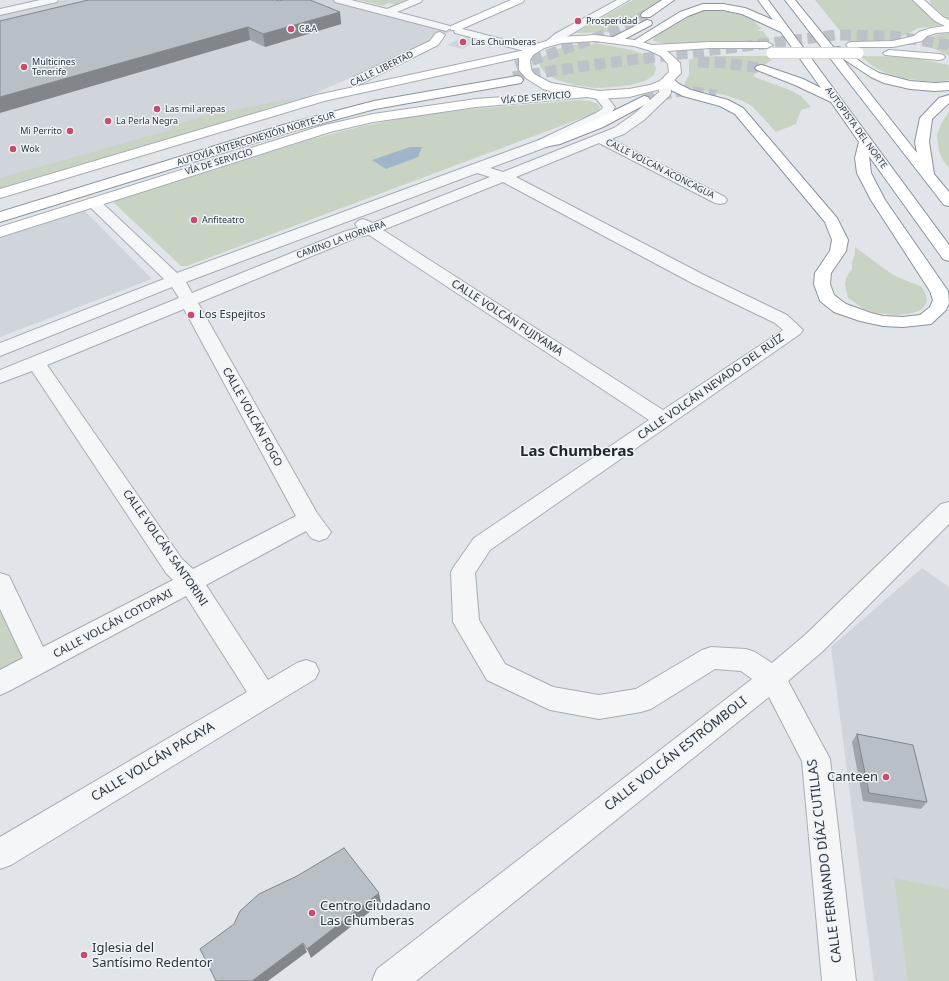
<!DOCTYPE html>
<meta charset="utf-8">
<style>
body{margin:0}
canvas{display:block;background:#e1e5e9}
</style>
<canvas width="949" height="981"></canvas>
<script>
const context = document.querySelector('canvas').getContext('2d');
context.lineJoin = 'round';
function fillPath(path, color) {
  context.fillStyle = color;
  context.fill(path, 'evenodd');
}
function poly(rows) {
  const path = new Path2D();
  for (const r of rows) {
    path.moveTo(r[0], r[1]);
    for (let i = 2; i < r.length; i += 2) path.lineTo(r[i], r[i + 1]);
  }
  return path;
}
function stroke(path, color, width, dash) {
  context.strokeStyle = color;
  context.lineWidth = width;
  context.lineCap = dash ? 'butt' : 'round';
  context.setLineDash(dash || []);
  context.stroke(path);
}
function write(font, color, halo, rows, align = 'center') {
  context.font = font + ' "Noto Sans",sans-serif';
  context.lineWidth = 3;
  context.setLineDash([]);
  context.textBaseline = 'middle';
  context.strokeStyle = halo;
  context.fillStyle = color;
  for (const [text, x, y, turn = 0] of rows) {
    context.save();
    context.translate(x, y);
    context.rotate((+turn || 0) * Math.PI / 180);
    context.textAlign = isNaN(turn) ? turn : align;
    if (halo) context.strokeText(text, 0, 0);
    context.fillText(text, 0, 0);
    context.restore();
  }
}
fillPath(poly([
 [64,0,344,0,456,29,299,101,0,188,0,15],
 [465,36,480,40,462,49,447,45],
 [85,211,152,279,0,337,0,238],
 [922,568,949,587,949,981,874,981,831,647]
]), '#d0d5db');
fillPath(poly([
 [359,0,407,0,395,5,389,3,383,6],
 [633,0,663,0,610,30,616,32,575,33],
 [815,0,913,0,932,17,944,25,919,28,899,38,890,40,849,42],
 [930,0,949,0,949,20,931,5],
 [710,9,745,15,751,18,762,29,758,30,758,31,763,31,770,41,703,42,666,44,654,41,653,39,657,34,694,13],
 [949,33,949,56,930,47,927,42,930,38,936,35],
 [580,44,600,44,632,50,645,55,653,61,656,68,654,75,645,81,631,85,614,87,595,88,575,85,557,80,545,73,540,66,541,58,550,52,563,47],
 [717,56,776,56,755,73,754,76,757,78,790,90,801,96,811,107,801,110,796,124,776,132,753,107,745,102,725,95,688,88,684,84,689,75,689,60,697,57],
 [860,56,909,57,949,65,949,80,939,82,923,81,903,78,886,73,874,67],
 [299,97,243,116,0,188,0,178,170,130,173,125,203,116],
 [580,100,590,101,598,104,600,108,598,112,187,266,181,266,114,203,116,201,312,139,363,126,414,116,472,109],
 [949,112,949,168,942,159,939,151,937,135,941,124],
 [855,247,893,275,922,287,926,295,927,301,924,307,919,311,909,314,896,315,875,313,864,309,848,298,845,285,846,278,852,269,852,262,855,254],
 [0,604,23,652,17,665,0,674],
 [894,878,949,889,949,981,908,981]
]), '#c8d3c3');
fillPath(poly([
 [410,147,422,147,418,157,386,169,372,160]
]), '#9eb6c8');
stroke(poly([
 [698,62,726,63,761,68],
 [516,66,610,33,646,15],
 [513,77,598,64,836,35,892,36,949,45],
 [644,100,674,92,689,91,716,95]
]), '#bcc2c7', 11, [11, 5.5]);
const street = poly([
 [40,0,58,0,57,2,0,15,0,9,40,0],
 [334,0,351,0,387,9,409,0,422,0,421,2,397,12,450,26,451,28,446,31,335,2,334,0],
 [617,0,629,0,553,45,545,45,544,43,555,34,617,0],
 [459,28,536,48,538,50,532,53,455,33,454,31,459,28],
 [664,80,668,81,670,84,671,93,669,96,644,120,624,134,611,139,725,197,727,200,725,203,720,204,715,203,599,143,516,177,704,275,787,315,803,330,800,334,490,550,475,573,479,620,505,664,553,687,599,695,636,689,702,650,711,647,746,649,755,652,772,663,805,635,941,504,949,502,949,524,823,651,788,681,830,759,856,981,822,981,802,761,769,697,416,981,372,981,377,969,752,679,741,671,715,669,651,709,641,712,599,719,550,710,487,680,453,622,451,572,455,565,474,538,649,420,369,235,358,237,198,303,317,513,331,532,327,538,319,541,311,538,306,531,206,585,268,680,297,663,306,660,315,663,319,671,315,679,11,865,0,869,0,837,247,692,186,596,9,691,0,695,0,670,23,658,0,609,0,573,9,576,43,647,173,580,166,573,32,371,0,383,0,370,179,298,172,287,0,356,0,343,164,279,88,205,86,202,88,199,93,198,98,199,177,273,539,140,596,113,602,109,603,107,593,95,595,92,603,92,615,107,611,114,606,119,549,146,490,168,503,172,614,128,634,114,659,92,658,84,660,81,664,80],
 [477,173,490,177,373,223,363,219,358,221,355,224,358,228,346,231,192,293,186,282,477,173],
 [503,182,692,283,775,323,783,330,663,410,383,230,503,182],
 [184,309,296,516,193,569,182,559,47,365,184,309]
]);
const secondary = poly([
 [511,0,524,0,523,2,459,30,451,30,450,28,451,26,511,0],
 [913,0,924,0,943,17,949,20,949,32,936,33,927,36,922,41,893,47,848,47,846,45,848,43,852,42,893,41,914,36,919,32,931,28,945,26,935,21,913,0],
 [440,32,445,35,438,45,362,83,358,84,354,83,352,80,354,77,430,41,436,33,440,32],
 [595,35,635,40,652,45,710,42,767,42,773,45,767,48,710,48,667,51,680,63,681,73,679,75,668,87,629,97,599,99,587,97,476,107,373,122,330,132,0,237,0,227,321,126,373,114,476,99,558,93,543,89,526,78,519,70,519,58,324,101,0,198,0,189,317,95,525,50,536,44,561,37,595,35],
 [595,41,634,46,648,50,661,56,668,64,669,72,660,81,650,85,629,89,599,91,551,83,534,74,531,69,530,60,533,55,544,48,562,43,595,41],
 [889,50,939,54,943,55,945,57,943,59,939,60,885,55,883,53,889,50]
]);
const highway = poly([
 [662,0,674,0,650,17,642,17,641,15,642,13,662,0],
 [758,0,768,0,949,245,949,261,943,259,869,156,871,173,885,200,948,291,949,303,946,310,931,324,903,327,883,326,860,321,834,312,820,301,814,284,815,273,830,251,832,240,825,222,735,114,720,106,683,96,671,90,662,81,664,78,672,78,679,84,691,90,728,100,743,108,837,218,848,240,846,251,831,273,830,284,834,295,846,304,871,313,883,316,903,317,920,315,930,307,933,300,930,291,871,200,857,173,855,158,859,142,831,102,795,85,757,70,755,68,757,66,761,65,765,66,803,79,821,88,781,32,742,14,723,10,704,10,688,16,639,45,631,45,630,43,680,12,703,4,723,4,745,8,773,20,758,0],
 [785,0,795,0,834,48,838,47,842,48,865,65,879,73,910,81,935,83,949,82,949,90,935,91,910,89,884,83,871,77,842,58,917,153,915,142,920,118,939,98,949,95,949,103,932,119,929,142,934,174,949,192,949,206,944,205,785,0],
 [647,20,651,21,652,23,651,25,619,42,615,43,610,40,611,38,647,20],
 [517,76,521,77,523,80,521,83,375,109,293,131,0,222,0,212,283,125,374,101,517,76],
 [644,96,648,97,650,100,648,103,603,127,560,144,544,147,539,146,537,143,539,140,552,138,593,121,644,96]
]);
stroke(street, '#a6adb3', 2);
stroke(secondary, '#a6adb3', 2);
stroke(highway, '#89949f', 2);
fillPath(street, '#f4f6f8');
fillPath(secondary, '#fff');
fillPath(highway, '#fff');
const secondaryBridge = poly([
 [772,53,858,53]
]);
stroke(secondaryBridge, '#a6adb3', 12, []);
stroke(secondaryBridge, '#fff', 11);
fillPath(poly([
 [88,0,279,1,340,12,341,24,265,47,250,40],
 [857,734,927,802,921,809,863,801,852,742]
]), '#9fa4aa');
fillPath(poly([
 [340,12,341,24,265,47,263,34],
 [248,27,250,40,0,113,0,97],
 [379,893,381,903,311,958,307,949],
 [303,943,307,952,268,981,252,981]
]), '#82868b');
const building = poly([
 [88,0,276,0,279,1,283,0,310,0,340,12,263,34,248,27,0,97,0,21,88,0],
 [857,734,913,745,927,802,869,793,857,734],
 [344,848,379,893,307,949,303,943,252,981,216,981,200,949,234,924,240,911,259,894,297,876,344,848]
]);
fillPath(building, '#b9bfc6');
stroke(building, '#82868b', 1);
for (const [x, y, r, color] of [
 [578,21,4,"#c84c6b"],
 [291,29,4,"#c84c6b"],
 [463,42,4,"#c84c6b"],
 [24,67,4,"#c84c6b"],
 [157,109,4,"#c84c6b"],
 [108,121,4,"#c84c6b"],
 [70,131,4,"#c84c6b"],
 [13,149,4,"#c84c6b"],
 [194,220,4,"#c84c6b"],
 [191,315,4,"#c84c6b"],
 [886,777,4,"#c84c6b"],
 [312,913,4,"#c84c6b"],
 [84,955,4,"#c84c6b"]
]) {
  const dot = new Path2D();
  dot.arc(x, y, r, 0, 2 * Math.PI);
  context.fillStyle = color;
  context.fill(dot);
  stroke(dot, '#f1f4f7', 1.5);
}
write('9px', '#2a3540', '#f1f4f7', [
 ["Prosperidad",586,21],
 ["C&A",299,29],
 ["Las Chumberas",471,42],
 ["Multicines",32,62],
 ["Tenerife",32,72],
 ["Las mil arepas",165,109],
 ["La Perla Negra",116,121],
 ["Mi Perrito",62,131,"right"],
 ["Wok",21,149],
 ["Anfiteatro",202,220]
], 'left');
write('9px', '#2a3540', '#f1f4f7', [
 ["CALLE LIBERTAD",382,69,-26],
 ["VÍA DE SERVICIO",536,98,-5],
 ["AUTOPISTA DEL NORTE",856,128,54],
 ["AUTOVÍA INTERCONEXIÓN NORTE-SUR",256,139,-17],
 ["VÍA DE SERVICIO",219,162,-17],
 ["CALLE VOLCÁN ACONCAGUA",660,169,27],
 ["CAMINO LA HORNERA",341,240,-20]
]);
write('11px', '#2a3540', '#f1f4f7', [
 ["Los Espejitos",199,315]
], 'left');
write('11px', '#2a3540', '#f1f4f7', [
 ["CALLE VOLCÁN FUJIYAMA",507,318,33],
 ["CALLE VOLCÁN NEVADO DEL RUÍZ",711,387,-35],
 ["CALLE VOLCÁN FOGO",252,417,61],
 ["CALLE VOLCÁN SANTORINI",165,548,55],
 ["CALLE VOLCÁN COTOPAXI",113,624,-28]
]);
write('13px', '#2a3540', '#f1f4f7', [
 ["CALLE VOLCÁN ESTRÓMBOLI",676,754,-38],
 ["CALLE VOLCÁN PACAYA",153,762,-31],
 ["CALLE FERNANDO DÍAZ CUTILLAS",825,861,-97]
]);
write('13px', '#2a3540', '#f1f4f7', [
 ["Canteen",878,777,"right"],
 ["Centro Ciudadano",320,906],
 ["Las Chumberas",320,921],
 ["Iglesia del",92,948],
 ["Santísimo Redentor",92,963]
], 'left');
write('bold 15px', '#1c2631', '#f1f4f7', [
 ["Las Chumberas",577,452]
]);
</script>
